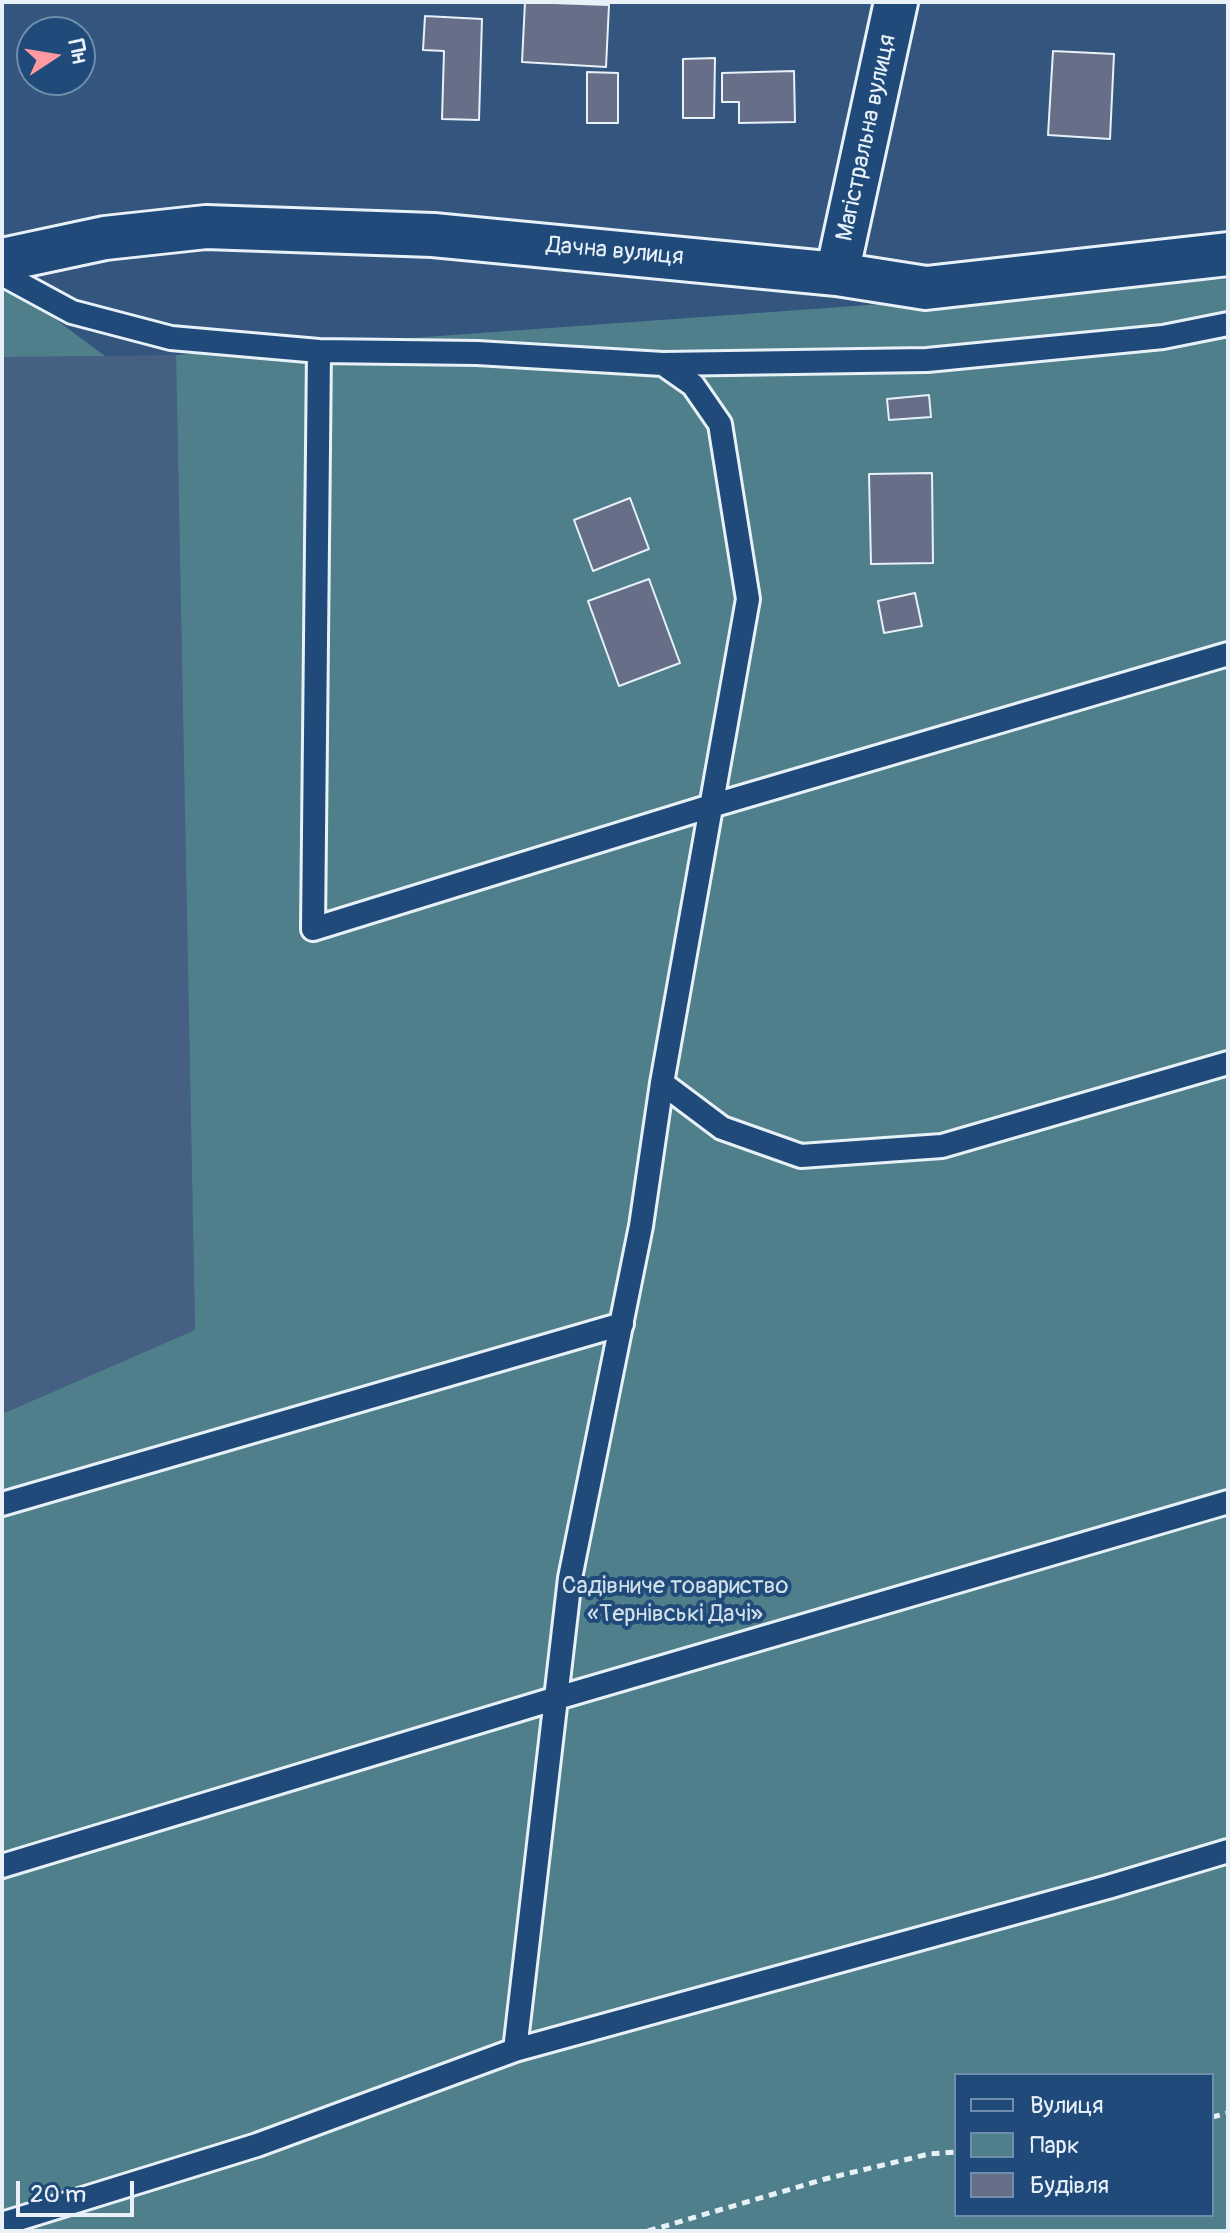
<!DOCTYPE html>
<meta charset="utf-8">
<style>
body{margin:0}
#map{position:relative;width:1230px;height:2233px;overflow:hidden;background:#34557e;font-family:Pangolin,sans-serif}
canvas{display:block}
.frame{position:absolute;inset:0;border:4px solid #e8f1f8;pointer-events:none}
.legend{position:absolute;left:954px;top:2073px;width:260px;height:144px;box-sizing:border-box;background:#1f4a7a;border:2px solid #6f8dac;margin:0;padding:10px 14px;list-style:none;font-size:24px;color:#e8f1f8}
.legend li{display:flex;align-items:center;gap:16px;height:40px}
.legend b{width:40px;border:2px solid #6f8dac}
.north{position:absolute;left:16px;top:16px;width:80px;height:80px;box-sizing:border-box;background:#1f4a7a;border:2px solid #6f8dac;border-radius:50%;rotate:78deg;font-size:22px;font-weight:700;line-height:32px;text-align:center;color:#e8f1f8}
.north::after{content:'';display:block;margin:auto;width:28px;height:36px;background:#ff9aa2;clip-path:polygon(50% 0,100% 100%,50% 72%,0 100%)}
.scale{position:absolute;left:16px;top:2181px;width:118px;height:36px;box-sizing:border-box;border:4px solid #e8f1f8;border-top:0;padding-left:10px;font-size:24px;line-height:28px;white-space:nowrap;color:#e8f1f8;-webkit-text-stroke:6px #1f4a7a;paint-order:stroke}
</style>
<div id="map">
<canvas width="1230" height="2233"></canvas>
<div class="frame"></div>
<ul class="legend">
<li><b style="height:10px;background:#1f4a7a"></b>Вулиця</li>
<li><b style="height:22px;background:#4f7f8a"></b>Парк</li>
<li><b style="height:22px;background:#666f87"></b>Будівля</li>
</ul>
<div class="north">Пн</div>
<div class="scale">20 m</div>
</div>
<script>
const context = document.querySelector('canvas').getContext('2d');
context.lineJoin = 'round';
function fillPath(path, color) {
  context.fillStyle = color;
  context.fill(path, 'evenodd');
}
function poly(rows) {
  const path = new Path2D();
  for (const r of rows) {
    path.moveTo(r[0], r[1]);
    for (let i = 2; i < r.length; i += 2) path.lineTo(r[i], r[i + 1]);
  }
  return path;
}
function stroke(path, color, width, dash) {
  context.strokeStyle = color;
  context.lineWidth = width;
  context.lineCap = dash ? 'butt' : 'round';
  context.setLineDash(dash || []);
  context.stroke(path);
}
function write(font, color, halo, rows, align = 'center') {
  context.font = font + ' Pangolin,sans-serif';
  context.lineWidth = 8;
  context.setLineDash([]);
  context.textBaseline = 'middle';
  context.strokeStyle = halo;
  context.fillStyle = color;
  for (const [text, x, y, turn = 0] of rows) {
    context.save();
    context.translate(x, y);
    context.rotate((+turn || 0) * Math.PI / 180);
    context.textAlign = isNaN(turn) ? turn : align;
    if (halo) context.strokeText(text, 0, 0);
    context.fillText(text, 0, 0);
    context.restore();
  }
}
fillPath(poly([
 [176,355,195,1330,2,1414,2,357]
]), '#466083');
fillPath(poly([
 [1228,279,1228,2231,2,2231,2,1414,195,1330,176,355],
 [956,2075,1212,2075,1212,2215,956,2215],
 [2,290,39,307,105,356,2,357]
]), '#4f7f8a');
const building = poly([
 [525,2,609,5,606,67,522,62,525,2],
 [425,16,482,19,479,120,442,119,444,51,423,50,425,16],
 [1053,51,1114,54,1110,139,1048,135,1053,51],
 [715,58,714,118,683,118,683,59,715,58],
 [794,71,795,122,739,123,739,102,722,102,722,73,794,71],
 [587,72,618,73,618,123,587,123,587,72],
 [929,395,931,417,889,420,887,399,929,395],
 [932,473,933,563,871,564,869,474,932,473],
 [630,498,649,549,593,571,574,520,630,498],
 [649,579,680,663,619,686,588,601,649,579],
 [915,593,922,626,884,633,878,601,915,593]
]);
fillPath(building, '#666f87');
stroke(building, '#e8f1f8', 2);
const service = poly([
 [2,274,72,312,171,338,319,351,477,353,663,364,693,385,720,424,748,599,662,1083,641,1226,570,1578,515,2050],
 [319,351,313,929,711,806,1228,654],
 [663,364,927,360,1163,337,1228,324],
 [662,1083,722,1128,801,1156,942,1146,1228,1063],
 [2,1504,622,1324],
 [2,1866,557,1698,1228,1502],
 [2,2224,257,2145,515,2050,1108,1887,1228,1851]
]);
const minor = poly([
 [2,260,105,238,206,227,433,235,837,274,926,288,1228,254],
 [837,274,896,2]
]);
stroke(service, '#e8f1f8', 28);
stroke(minor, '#e8f1f8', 48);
stroke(poly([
 [1212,2117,1228,2113],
 [648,2231,825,2179,929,2154,956,2152]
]), '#e8f1f8', 5, [8, 6]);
stroke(service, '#1f4a7a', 22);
stroke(minor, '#1f4a7a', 42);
write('24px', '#e8f1f8', '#1f4a7a', [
 ["Магістральна вулиця",867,138,-78],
 ["Дачна вулиця",615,252,5]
]);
write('24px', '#d1e0e8', '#1f4a7a', [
 ["Садівниче товариство",675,1587],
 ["«Тернівські Дачі»",675,1615]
]);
</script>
